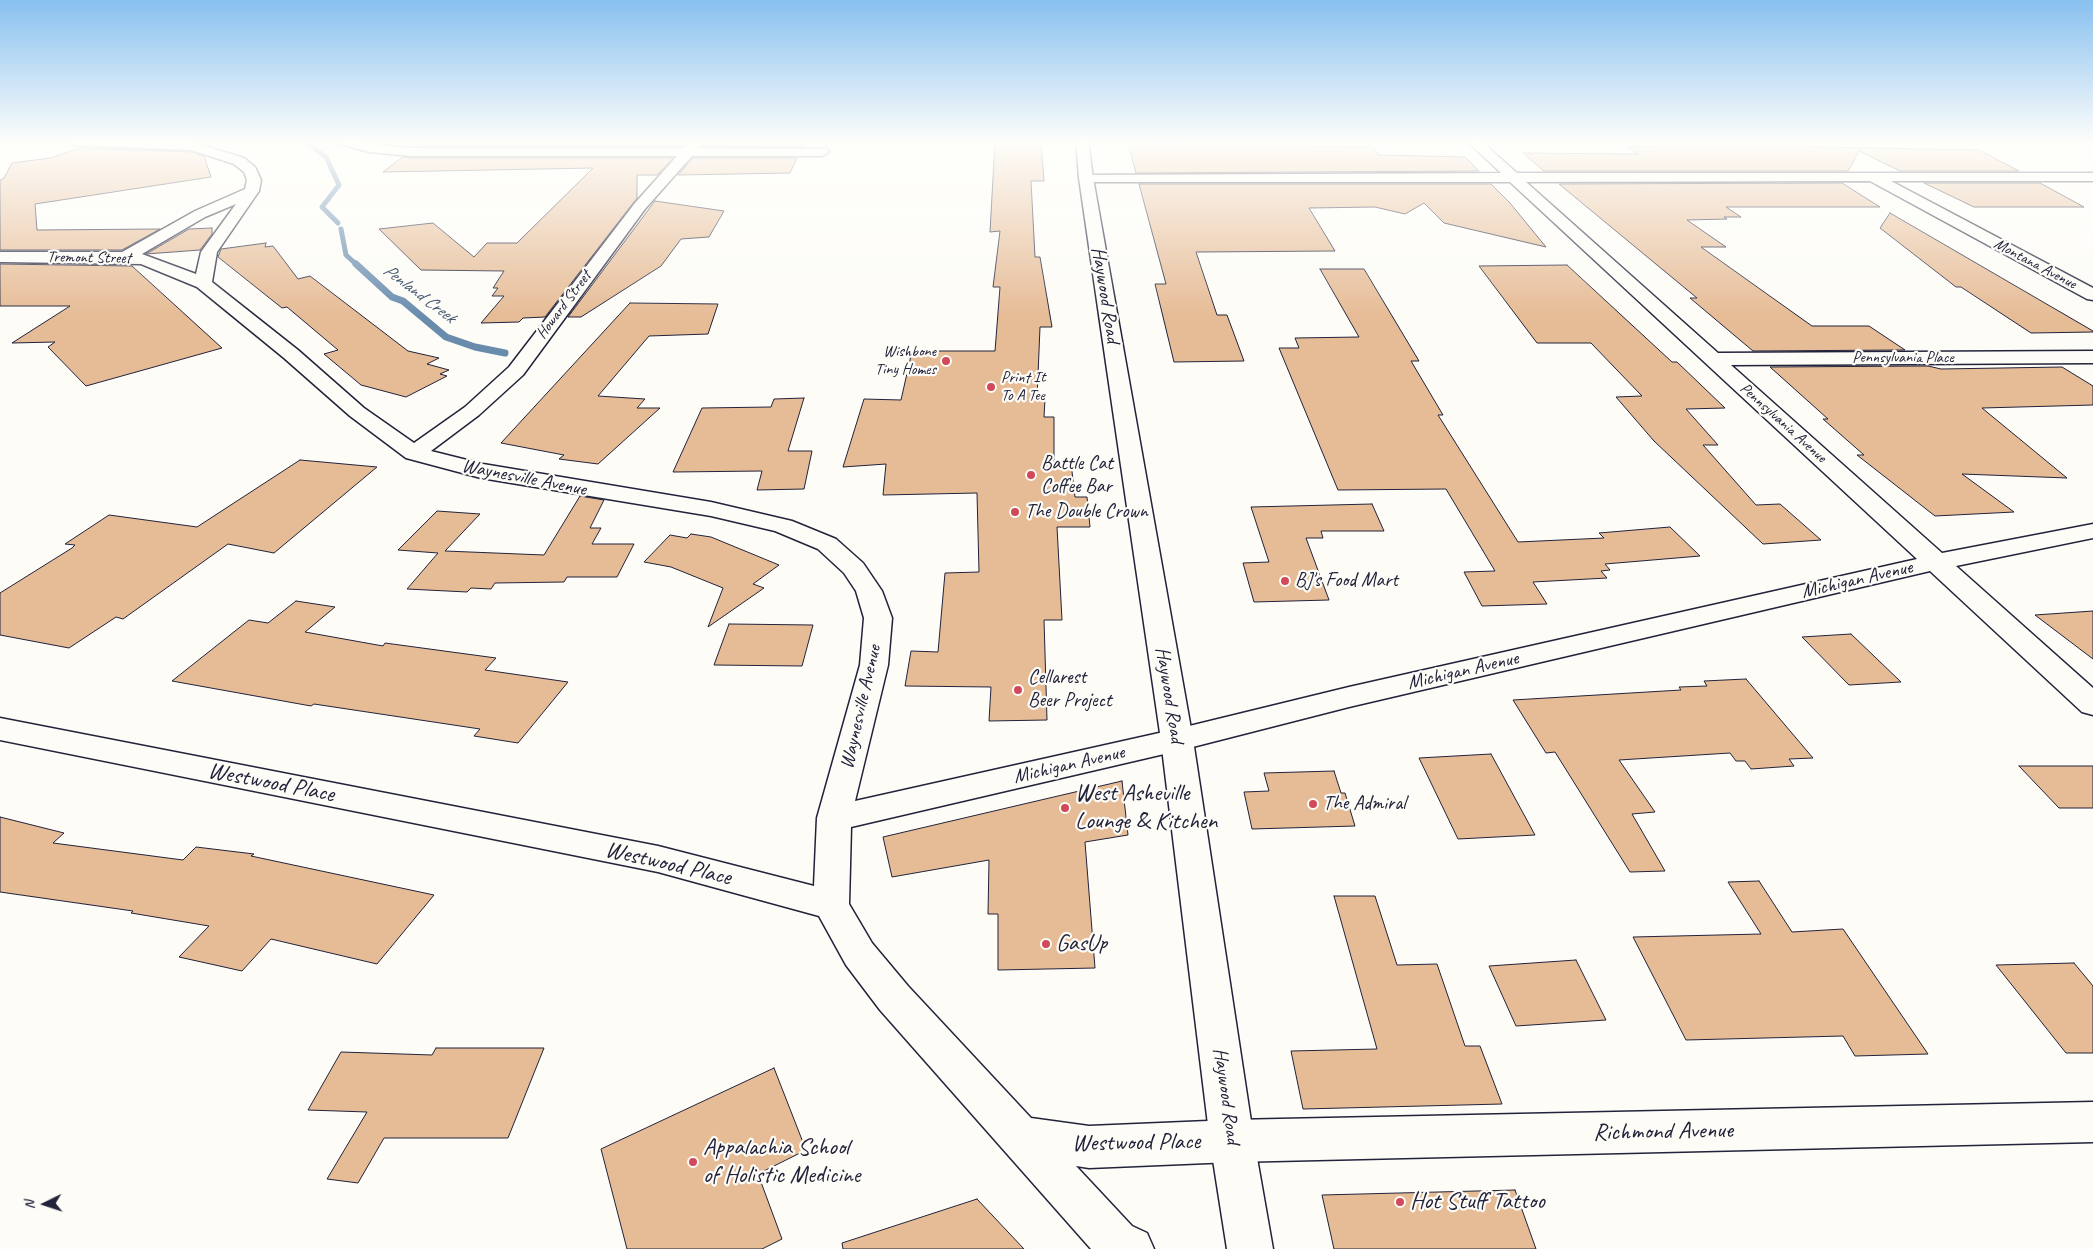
<!DOCTYPE html>
<style>
body{margin:0}
#map{position:relative;width:2093px;height:1249px;overflow:hidden;background:#fdfcf7;font-family:Caveat,sans-serif}
canvas{display:block}
.north{position:absolute;left:20px;top:1179px;width:50px;height:50px;-webkit-text-stroke:4px #fdfcf7;paint-order:stroke;rotate:266deg;font-size:14px;font-weight:700;line-height:20px;text-align:center;color:#22223b}
.north::after{content:'';display:block;margin:auto;width:18px;height:22px;background:#22223b;clip-path:polygon(50% 0,100% 100%,50% 72%,0 100%)}
</style>
<div id="map">
<canvas width="2093" height="1249"></canvas>
<div class="north">N</div>
</div>
<script>
const context = document.querySelector('canvas').getContext('2d');
context.lineJoin = 'round';
function poly(rows) {
  const path = new Path2D();
  for (const r of rows) {
    path.moveTo(r[0], r[1]);
    for (let i = 2; i < r.length; i += 2) path.lineTo(r[i], r[i + 1]);
  }
  return path;
}
function stroke(path, color, width, dash) {
  context.strokeStyle = color;
  context.lineWidth = width;
  context.lineCap = dash ? 'butt' : 'round';
  context.setLineDash(dash || []);
  context.stroke(path);
}
function fillPath(path, color) {
  context.fillStyle = color;
  context.fill(path, 'evenodd');
}
function write(font, color, halo, rows, align = 'center') {
  context.font = font + ' Caveat,sans-serif';
  context.lineWidth = 4.5;
  context.setLineDash([]);
  context.textBaseline = 'middle';
  context.strokeStyle = halo;
  context.fillStyle = color;
  for (const [text, x, y, turn = 0] of rows) {
    context.save();
    context.translate(x, y);
    context.rotate((+turn || 0) * Math.PI / 180);
    context.textAlign = isNaN(turn) ? turn : align;
    if (halo) context.strokeText(text, 0, 0);
    context.fillText(text, 0, 0);
    context.restore();
  }
}
stroke(poly([
 [305,141,326,157,339,185,322,207,338,223],
 [341,229,346,255,357,265]
]), '#698cad', 5);
stroke(poly([
 [356,264,392,297,403,301,446,337,475,347,505,353]
]), '#698cad', 7);
const building = poly([
 [425,141,688,141,683,146,418,146,425,141],
 [703,141,805,141,803,147,702,146,703,141],
 [995,141,1041,141,1044,181,1031,181,1035,257,1040,257,1052,327,1040,327,1037,399,1045,399,1044,417,1054,417,1054,464,1071,463,1075,497,1087,497,1090,527,1057,527,1062,620,1044,620,1047,720,989,721,991,687,905,686,911,651,938,652,945,573,979,572,977,493,883,495,886,464,843,467,864,399,901,400,912,351,995,351,1000,287,993,287,1000,231,990,232,995,141],
 [1660,141,1771,141,1777,144,1822,147,1979,150,2019,171,1900,171,1859,151,1848,171,1544,171,1523,153,1638,154,1627,147,1660,146,1660,141],
 [1128,143,1373,147,1379,155,1465,157,1479,171,1136,173,1128,143],
 [79,148,191,152,204,156,211,177,35,204,37,230,160,229,122,250,0,250,0,180,4,178,12,163,51,158,79,148],
 [403,157,411,158,673,158,657,175,637,175,637,198,545,317,523,318,519,322,481,323,504,296,492,296,498,288,493,288,504,271,421,270,379,229,433,223,474,257,487,243,517,243,593,168,383,172,403,157],
 [693,158,797,158,790,173,678,175,693,158],
 [1842,183,1880,207,1726,207,1741,217,1724,217,1727,219,1687,220,1726,247,1701,247,1812,326,1869,326,1905,350,1753,351,1690,298,1697,298,1559,184,1842,183],
 [1924,183,2040,183,2084,207,1974,207,1924,183],
 [1139,184,1491,184,1510,203,1546,247,1444,223,1424,203,1405,214,1375,207,1309,208,1335,251,1196,252,1217,315,1227,315,1244,361,1174,362,1155,284,1166,284,1139,184],
 [655,201,724,211,709,237,681,239,661,266,581,317,568,317,655,201],
 [1890,213,2093,331,2093,332,2031,333,1961,287,1956,287,1880,228,1890,213],
 [212,228,212,234,200,250,146,254,189,229,212,228],
 [266,243,265,247,273,246,298,279,310,276,408,351,439,358,427,364,449,370,440,374,447,376,406,397,361,385,324,354,338,350,287,307,282,308,218,257,221,249,266,243],
 [0,264,132,266,222,348,86,386,48,347,55,342,12,343,70,306,0,306,0,264],
 [1567,265,1672,362,1677,362,1725,408,1686,409,1718,445,1703,445,1756,505,1780,504,1821,540,1763,544,1654,441,1616,397,1642,396,1591,343,1537,343,1479,266,1567,265],
 [1320,269,1364,269,1419,361,1411,361,1443,415,1438,415,1518,542,1604,538,1599,533,1670,527,1700,556,1605,564,1610,570,1601,571,1607,578,1533,582,1547,604,1482,606,1464,572,1495,571,1446,489,1338,490,1279,348,1299,348,1295,338,1359,337,1320,269],
 [630,303,718,304,708,334,649,336,598,396,645,399,637,408,660,408,598,464,559,459,564,455,501,443,630,303],
 [1928,366,1941,369,2062,367,2093,386,2093,405,1982,408,2067,478,1962,474,2014,512,1935,516,1857,455,1864,455,1823,419,1828,419,1770,367,1928,366],
 [804,398,788,451,812,451,804,489,757,490,762,471,673,472,702,408,771,407,774,399,804,398],
 [300,460,377,467,274,553,228,544,123,619,116,617,69,648,0,635,0,593,72,548,75,545,65,544,109,515,197,527,300,460],
 [580,496,604,500,590,528,601,528,592,544,634,544,617,577,567,577,564,582,495,583,491,589,471,588,467,592,407,589,438,553,398,550,437,511,480,514,445,551,544,555,580,496],
 [1372,504,1384,531,1321,531,1323,538,1306,538,1329,600,1254,602,1243,563,1269,562,1251,507,1372,504],
 [691,534,711,537,779,565,753,584,764,588,708,627,723,588,671,567,644,562,670,535,687,538,691,534],
 [296,601,335,607,305,632,383,646,385,643,496,658,485,670,568,682,518,743,474,736,480,729,314,704,311,706,172,681,249,620,268,623,296,601],
 [2093,611,2093,659,2035,615,2093,611],
 [729,624,813,625,802,666,714,665,729,624],
 [1851,634,1901,682,1849,685,1802,637,1851,634],
 [1746,679,1813,758,1789,759,1794,766,1751,769,1745,761,1736,761,1730,753,1619,760,1655,812,1632,814,1665,871,1630,872,1555,752,1546,753,1513,700,1681,690,1679,687,1707,686,1704,681,1746,679],
 [1491,754,1535,835,1458,839,1419,758,1491,754],
 [2019,766,2093,766,2093,808,2059,808,2019,766],
 [1334,771,1341,793,1345,793,1355,826,1252,829,1244,792,1269,791,1264,773,1334,771],
 [1122,781,1128,835,1085,842,1095,968,998,970,998,914,988,914,989,860,892,877,883,837,1122,781],
 [0,817,64,833,53,843,183,860,196,847,254,854,251,856,434,895,377,964,271,939,242,971,179,957,209,926,131,913,133,911,0,892,0,817],
 [1759,881,1792,932,1843,929,1928,1054,1855,1056,1843,1036,1686,1040,1633,937,1761,934,1728,882,1759,881],
 [1334,896,1375,896,1397,965,1437,964,1465,1046,1480,1046,1502,1104,1303,1109,1291,1051,1377,1049,1334,896],
 [1576,960,1606,1020,1516,1026,1489,966,1576,960],
 [2074,963,2093,986,2093,1053,2066,1053,1996,965,2074,963],
 [436,1048,544,1048,508,1138,384,1138,358,1183,327,1179,367,1112,308,1110,341,1052,432,1055,436,1048],
 [774,1068,806,1150,758,1174,782,1239,762,1249,627,1249,601,1149,774,1068],
 [1515,1190,1536,1249,1334,1249,1322,1195,1515,1190],
 [977,1199,1024,1249,843,1249,842,1243,977,1199]
]);
fillPath(building, '#e6bc96');
stroke(building, '#22223b', 1);
const minor = poly([
 [65,141,192,142,244,158,255,167,261,180,259,191,217,252,212,282,298,350,364,408,414,443,465,407,509,367,635,203,677,156,411,156,369,152,338,144,337,141,358,141,369,144,411,148,684,148,691,141,701,141,702,143,698,148,827,149,829,152,822,156,692,156,645,209,523,375,479,415,431,451,483,464,711,502,792,521,836,539,863,563,882,591,892,618,888,665,855,801,1177,729,1349,687,1917,559,1510,182,1086,182,1081,181,1079,178,1081,175,1501,173,1467,141,1481,141,1517,173,2093,173,2093,181,1891,181,2093,288,2093,300,2087,299,1870,181,1526,182,1718,353,2093,351,2093,363,1731,365,1942,553,2093,524,2093,538,1956,566,2093,688,2093,715,2082,712,1930,571,1349,707,1177,751,851,827,849,904,872,943,908,986,1031,1118,1089,1126,1232,1120,2093,1102,2093,1142,1232,1162,1089,1168,1076,1166,1132,1226,1147,1233,1154,1249,1091,1249,880,1010,846,965,819,916,658,872,0,740,0,718,658,846,814,886,817,818,860,665,864,618,856,591,844,573,818,549,775,531,711,516,481,478,406,458,350,416,284,358,197,287,141,264,0,262,0,252,122,252,195,211,245,189,247,180,244,172,234,164,191,150,71,145,65,141],
 [236,204,201,252,196,274,142,254,205,217,236,204]
]);
const major = poly([
 [1076,141,1088,141,1093,178,1193,740,1254,1141,1273,1249,1227,1249,1210,1141,1161,740,1079,178,1076,141]
]);
stroke(minor, '#22223b', 3);
stroke(major, '#22223b', 3);
fillPath(minor, '#fdfcf7');
fillPath(major, '#fdfcf7');
const sky = context.createLinearGradient(0, 0, 0, 316);
sky.addColorStop(0, '#88c0ef');
sky.addColorStop(0.45, '#fefefb');
sky.addColorStop(1, '#fefefb00');
context.fillStyle = sky;
context.fillRect(0, 0, 2093, 316);
for (const [x, y, r, color] of [
 [946,361,5,"#d1495b"],
 [991,387,5,"#d1495b"],
 [1031,475,5,"#d1495b"],
 [1015,512,5,"#d1495b"],
 [1285,581,5,"#d1495b"],
 [1018,690,5,"#d1495b"],
 [1313,804,5,"#d1495b"],
 [1065,808,5,"#d1495b"],
 [1046,944,5,"#d1495b"],
 [693,1162,5,"#d1495b"],
 [1400,1202,5,"#d1495b"]
]) {
  const dot = new Path2D();
  dot.arc(x, y, r, 0, 2 * Math.PI);
  context.fillStyle = color;
  context.fill(dot);
  stroke(dot, '#fdfcf7', 2);
}
write('16px', '#22223b', '#fdfcf7', [
 ["Tremont Street",89,258,1],
 ["Montana Avenue",2035,264,28],
 ["Howard Street",564,305,-53],
 ["Pennsylvania Place",1903,358],
 ["Pennsylvania Avenue",1783,423,42]
]);
write('16px', '#22223b', '#fdfcf7', [
 ["Wishbone",936,352],
 ["Tiny Homes",936,370],
 ["Print It",1001,378,"left"],
 ["To A Tee",1001,396,"left"]
], 'right');
write('italic 18px', '#465774', '#fdfcf7', [
 ["Penland Creek",419,294,37]
]);
write('20px', '#22223b', '#fdfcf7', [
 ["Haywood Road",1105,295,81],
 ["Waynesville Avenue",524,478,11],
 ["Michigan Avenue",1857,580,-13],
 ["Michigan Avenue",1463,671,-13],
 ["Haywood Road",1169,695,81],
 ["Waynesville Avenue",861,707,-77],
 ["Michigan Avenue",1069,765,-13],
 ["Haywood Road",1226,1096,82]
]);
write('20px', '#22223b', '#fdfcf7', [
 ["Battle Cat",1041,464],
 ["Coffee Bar",1041,487],
 ["The Double Crown",1025,512],
 ["BJ's Food Mart",1295,581],
 ["Cellarest",1028,678],
 ["Beer Project",1028,701],
 ["The Admiral",1323,804]
], 'left');
write('24px', '#22223b', '#fdfcf7', [
 ["Westwood Place",271,783,11],
 ["Westwood Place",668,864,13],
 ["Richmond Avenue",1663,1132,-1],
 ["Westwood Place",1136,1143,-1]
]);
write('24px', '#22223b', '#fdfcf7', [
 ["West Asheville",1075,794],
 ["Lounge & Kitchen",1075,822],
 ["GasUp",1056,944],
 ["Appalachia School",703,1148],
 ["of Holistic Medicine",703,1176],
 ["Hot Stuff Tattoo",1410,1202]
], 'left');
</script>
